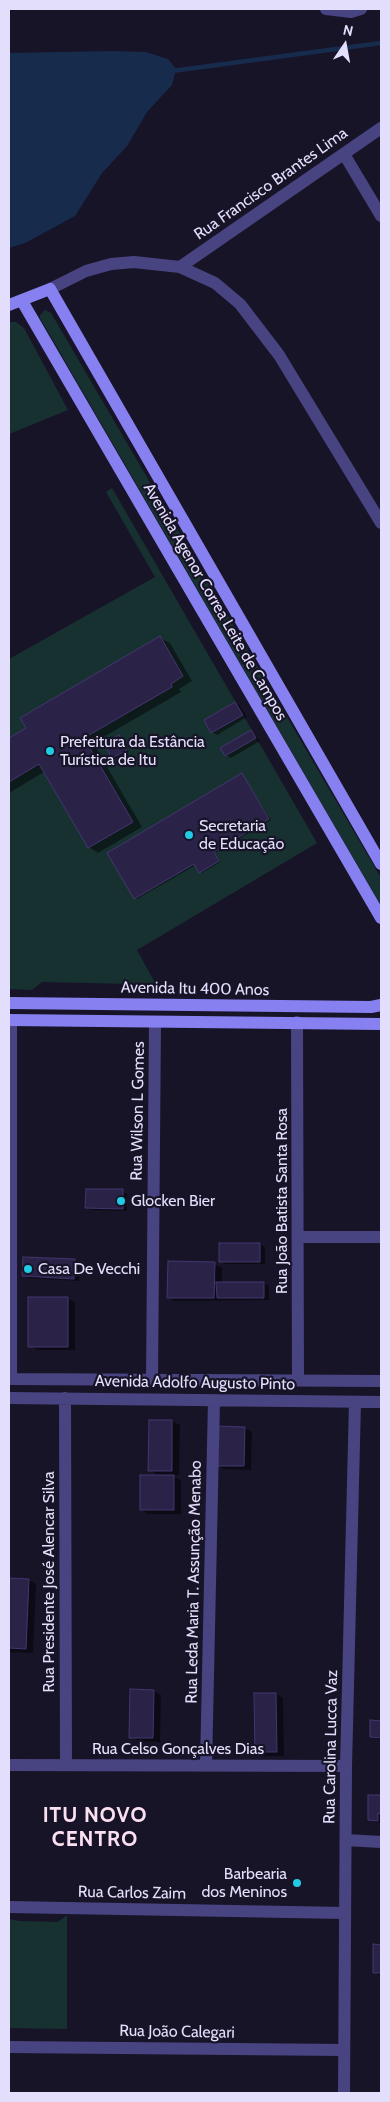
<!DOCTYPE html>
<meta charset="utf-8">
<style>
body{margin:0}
#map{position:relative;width:390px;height:2102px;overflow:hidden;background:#181428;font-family:Cabin,sans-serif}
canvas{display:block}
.frame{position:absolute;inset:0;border:10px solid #e3defb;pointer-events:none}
.north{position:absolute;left:320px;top:20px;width:50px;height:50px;-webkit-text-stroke:4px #181428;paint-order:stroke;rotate:12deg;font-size:14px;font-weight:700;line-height:20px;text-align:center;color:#e3defb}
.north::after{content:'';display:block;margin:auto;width:18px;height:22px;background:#e3defb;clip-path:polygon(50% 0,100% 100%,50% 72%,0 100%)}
</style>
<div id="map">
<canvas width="390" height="2102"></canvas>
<div class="frame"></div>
<div class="north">N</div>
</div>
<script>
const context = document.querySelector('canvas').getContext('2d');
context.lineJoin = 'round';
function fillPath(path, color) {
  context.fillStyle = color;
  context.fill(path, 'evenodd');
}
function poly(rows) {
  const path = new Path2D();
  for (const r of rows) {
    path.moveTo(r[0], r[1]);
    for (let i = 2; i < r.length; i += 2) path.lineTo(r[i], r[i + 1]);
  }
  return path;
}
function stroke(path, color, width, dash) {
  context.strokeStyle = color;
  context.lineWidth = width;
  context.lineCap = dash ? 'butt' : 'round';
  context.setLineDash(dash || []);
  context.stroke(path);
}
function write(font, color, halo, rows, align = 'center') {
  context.font = font + ' Cabin,sans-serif';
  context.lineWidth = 4.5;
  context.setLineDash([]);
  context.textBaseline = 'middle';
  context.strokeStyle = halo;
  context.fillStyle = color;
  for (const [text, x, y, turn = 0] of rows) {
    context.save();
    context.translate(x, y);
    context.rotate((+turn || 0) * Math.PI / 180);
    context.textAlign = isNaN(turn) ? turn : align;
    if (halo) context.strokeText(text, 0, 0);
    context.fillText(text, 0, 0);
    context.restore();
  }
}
fillPath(poly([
 [45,310,51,313,381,878,381,906,40,318,40,315],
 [9,322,16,322,24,328,68,410,9,434],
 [112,488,317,843,137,950,160,992,142,992,133,984,42,982,32,990,9,989,9,659,155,577,106,492],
 [67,1915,67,2029,9,2028,9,1919,19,1921,58,1922]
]), '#173131');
fillPath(poly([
 [113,51,146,52,168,59,176,69,172,85,147,112,127,146,102,173,75,216,25,243,9,248,9,53]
]), '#172b4d');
fillPath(poly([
 [160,638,170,643,192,681,179,689,181,692,93,743,142,827,98,853,89,847,44,772,9,793,9,740],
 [235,703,240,706,247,717,217,735,212,732],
 [251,731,260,741,231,758,226,755],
 [119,737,129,751,115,759,113,757],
 [242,774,271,820,215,853,220,862,202,873,196,865,137,899,135,898],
 [122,1191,127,1194,127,1211,92,1210,87,1207],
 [260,1244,265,1247,265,1264,225,1264,220,1261],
 [75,1261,80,1263,79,1281,28,1278,23,1275],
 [214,1264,222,1268,222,1283,264,1283,269,1286,269,1300,175,1301,168,1297],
 [67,1298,75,1302,75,1350,37,1350,30,1346],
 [150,1421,172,1421,180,1425,179,1475,171,1475,181,1480,181,1514,148,1514,141,1510,159,1476,149,1470],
 [245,1428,252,1432,251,1470,224,1469,217,1465],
 [9,1579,29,1580,36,1584,33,1653,9,1652],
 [154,1691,161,1695,160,1742,138,1741,130,1737],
 [276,1694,283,1698,284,1756,264,1756,256,1752],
 [372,1722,381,1722,381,1740,371,1737],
 [370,1796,381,1796,381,1823,369,1820],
 [375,1946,381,1946,381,1976,374,1972]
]), '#0007');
stroke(poly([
 [172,71,381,43]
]), '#172b4d', 4.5);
const building = poly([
 [160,636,183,676,171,684,172,687,84,738,133,822,88,848,39,764,9,782,9,738,26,728,20,718,160,636],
 [235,702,243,715,211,733,204,720,235,702],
 [251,730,256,738,225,756,220,748,251,730],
 [119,735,127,750,112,758,104,744,119,735],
 [242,773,269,819,214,852,219,861,199,873,194,864,134,899,107,853,242,773],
 [86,1189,123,1189,123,1209,85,1208,86,1189],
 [219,1243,260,1243,260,1262,219,1262,219,1243],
 [23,1257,75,1259,74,1279,22,1276,23,1257],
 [168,1261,215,1262,214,1298,167,1298,168,1261],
 [216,1282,264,1282,264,1298,217,1298,216,1282],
 [28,1297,68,1297,68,1347,28,1347,28,1297],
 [149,1420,172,1420,172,1471,148,1471,149,1420],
 [216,1426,245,1427,244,1466,216,1466,216,1426],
 [140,1475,174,1475,174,1510,140,1510,140,1475],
 [9,1578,29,1579,26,1649,9,1648,9,1578],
 [130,1689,154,1690,153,1738,129,1738,130,1689],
 [254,1693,276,1693,277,1752,255,1752,254,1693],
 [370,1720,381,1721,381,1738,370,1737,370,1720],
 [368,1795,381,1795,381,1814,378,1813,378,1821,368,1820,368,1795],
 [373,1944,381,1945,381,1973,373,1973,373,1944]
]);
fillPath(building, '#2a2247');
stroke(building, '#443670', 1);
stroke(poly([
 [326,9,351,12,361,9],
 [344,154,381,216],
 [180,267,381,128],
 [50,289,86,271,111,264,134,262,180,267,215,283,240,304,279,355,381,523],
 [297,1022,298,1380],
 [299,1237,381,1237],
 [9,1379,381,1381],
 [11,1379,11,1020],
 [152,1380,155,1022],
 [9,1398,381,1402],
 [65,1398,66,1765],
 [9,1765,346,1766],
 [206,1766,214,1400],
 [346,1840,381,1842],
 [9,1907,345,1913],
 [9,2047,344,2050],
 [344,2093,346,1766,355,1402]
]), '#484482', 12);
stroke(poly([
 [22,301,381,918],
 [9,305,50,289,381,864],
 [9,1003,371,1007,381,1005],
 [9,1020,381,1024]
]), '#8780f0', 12);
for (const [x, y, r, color] of [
 [50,751,5,"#20cbe5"],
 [189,835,5,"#20cbe5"],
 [121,1201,5,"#20cbe5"],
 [28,1269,5,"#20cbe5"],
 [297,1883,5,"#20cbe5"]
]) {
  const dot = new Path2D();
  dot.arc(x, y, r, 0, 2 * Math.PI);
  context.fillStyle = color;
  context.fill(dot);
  stroke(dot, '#181428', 2);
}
write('16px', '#e3defb', '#181428', [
 ["Rua Francisco Brantes Lima",271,184,-35],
 ["Avenida Agenor Correa Leite de Campos",215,602,60],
 ["Avenida Itu 400 Anos",195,989,1],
 ["Rua Wilson L Gomes",138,1111,-89],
 ["Rua João Batista Santa Rosa",282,1201,-90],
 ["Avenida Adolfo Augusto Pinto",195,1383,1],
 ["Rua Presidente José Alencar Silva",49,1582,-90],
 ["Rua Leda Maria T. Assunção Menabo",194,1582,-89],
 ["Rua Carolina Lucca Vaz",331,1747,-89],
 ["Rua Celso Gonçalves Dias",178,1749],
 ["Rua Carlos Zaim",132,1893,1],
 ["Rua João Calegari",177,2032,1]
]);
write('16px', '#e3defb', '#181428', [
 ["Prefeitura da Estância",60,742],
 ["Turística de Itu",60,760],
 ["Secretaria",199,826],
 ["de Educação",199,844],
 ["Glocken Bier",131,1201],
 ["Casa De Vecchi",38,1269],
 ["Barbearia",287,1874,"right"],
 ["dos Meninos",287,1892,"right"]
], 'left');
context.letterSpacing = '1px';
write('bold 21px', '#fbe0f1', '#181428', [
 ["ITU NOVO",95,1816],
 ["CENTRO",95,1840]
]);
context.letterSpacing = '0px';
</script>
